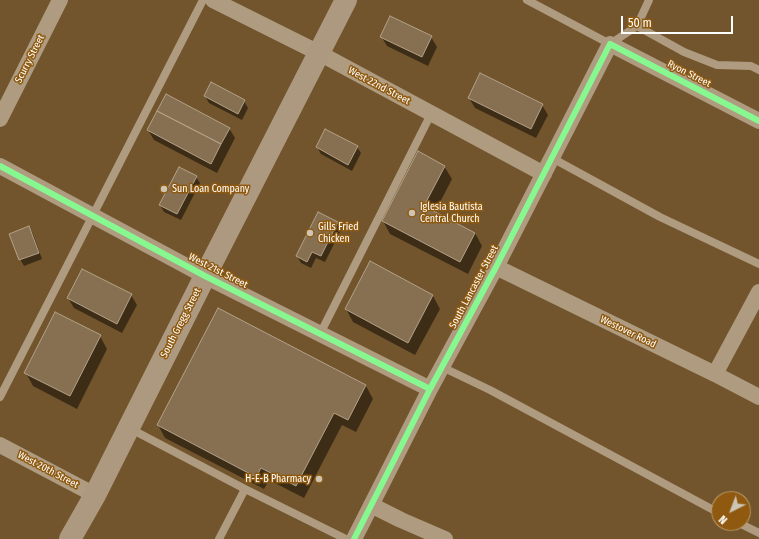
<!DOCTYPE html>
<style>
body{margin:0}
#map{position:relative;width:759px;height:539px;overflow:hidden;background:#72552c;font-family:"Fira Sans Condensed",sans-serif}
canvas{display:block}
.north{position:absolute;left:711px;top:491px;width:40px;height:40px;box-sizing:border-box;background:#8f5a0f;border:1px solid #bc9c6f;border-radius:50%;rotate:222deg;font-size:11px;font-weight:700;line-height:16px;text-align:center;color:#fff}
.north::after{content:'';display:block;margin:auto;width:14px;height:18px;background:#cec4b5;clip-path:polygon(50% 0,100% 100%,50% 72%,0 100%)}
.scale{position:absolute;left:621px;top:16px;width:112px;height:18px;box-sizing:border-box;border:2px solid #fff;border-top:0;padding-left:5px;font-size:12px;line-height:14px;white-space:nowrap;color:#fff;-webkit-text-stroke:3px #8f5a0f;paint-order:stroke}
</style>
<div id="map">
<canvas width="759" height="539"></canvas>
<div class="north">N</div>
<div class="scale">50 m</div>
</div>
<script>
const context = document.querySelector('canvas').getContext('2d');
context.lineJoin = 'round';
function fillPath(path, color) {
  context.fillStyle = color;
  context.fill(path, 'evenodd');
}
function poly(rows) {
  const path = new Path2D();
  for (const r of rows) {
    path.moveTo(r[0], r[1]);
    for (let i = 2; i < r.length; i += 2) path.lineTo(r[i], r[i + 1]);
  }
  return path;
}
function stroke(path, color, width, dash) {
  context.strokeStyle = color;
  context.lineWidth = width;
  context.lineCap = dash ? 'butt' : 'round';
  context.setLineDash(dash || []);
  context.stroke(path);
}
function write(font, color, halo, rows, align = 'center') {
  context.font = font + ' "Fira Sans Condensed",sans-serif';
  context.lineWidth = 3;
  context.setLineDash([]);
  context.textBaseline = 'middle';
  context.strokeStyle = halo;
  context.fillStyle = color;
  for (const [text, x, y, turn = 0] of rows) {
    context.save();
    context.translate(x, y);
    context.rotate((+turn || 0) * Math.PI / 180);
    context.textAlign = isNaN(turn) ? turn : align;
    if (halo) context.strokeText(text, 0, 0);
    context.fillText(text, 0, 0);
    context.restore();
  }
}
fillPath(poly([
 [381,36,431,37,437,47,428,66,387,46],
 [205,96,244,101,248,108,242,120,209,103],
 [469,98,542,105,548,115,536,138,475,108],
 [229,128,235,138,217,173,154,140,148,130],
 [317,147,357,147,361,153,352,171,321,154],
 [444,166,452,179,435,212,475,233,482,246,468,274,390,234,383,221],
 [196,177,200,183,181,220,164,212,160,205],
 [319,214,338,223,341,230,325,262,316,258,311,268,301,263,297,256],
 [29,227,33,234,42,259,24,266,20,259],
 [371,263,433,296,440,309,415,355,353,322,346,309],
 [131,295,137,305,122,333,74,308,68,298],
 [218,309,366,386,373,399,356,432,342,425,304,498,269,480,264,489,165,438,158,425],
 [100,336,107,349,77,409,33,386,26,373]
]), '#0007');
const building = poly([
 [390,16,432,36,422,57,380,37,390,16],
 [480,73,543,104,531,129,468,98,480,73],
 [211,82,245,100,238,114,204,96,211,82],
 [166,94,230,128,221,144,157,111,166,94],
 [157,111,221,144,211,164,147,130,157,111],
 [325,129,358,146,348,165,316,147,325,129],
 [418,151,445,166,424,206,475,233,460,262,382,221,418,151],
 [179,167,197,176,177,214,159,205,179,167],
 [318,212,338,222,321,256,312,252,307,262,296,256,318,212],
 [29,226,39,253,19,260,9,234,29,226],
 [370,261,433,295,408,343,345,309,370,261],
 [82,269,132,294,117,324,67,298,82,269],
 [218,308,366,385,348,420,334,413,296,486,261,468,256,477,157,425,218,308],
 [55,312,101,335,70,396,24,373,55,312]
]);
fillPath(building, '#867051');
stroke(building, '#b3a188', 1);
stroke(poly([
 [527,0,610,44,637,26,649,0],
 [637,26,684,52,717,65,751,66,759,70],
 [552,158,660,217,759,264],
 [320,334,431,114],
 [442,367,490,390,719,513],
 [0,397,203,0],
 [129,428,245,489,219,539],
 [245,489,346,539],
 [739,523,759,533]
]), '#ae9b80', 8);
stroke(poly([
 [213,0,319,53,544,174],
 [0,119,60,0],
 [0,166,205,276,430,389],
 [496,267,715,374,759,397],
 [715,374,759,292],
 [0,445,95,495],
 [371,505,401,520,445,539],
 [354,539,430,389,496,267,610,44,759,121]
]), '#ae9b80', 16);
stroke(poly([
 [70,539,95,495,205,276,346,0]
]), '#ad997f', 22);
stroke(poly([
 [0,166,205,276,430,389],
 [354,539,430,389,496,267,610,44,759,121]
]), '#87f88f', 6);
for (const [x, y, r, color] of [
 [164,189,4,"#cec4b5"],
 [412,213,4,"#cec4b5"],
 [310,233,4,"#cec4b5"],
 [319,479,4,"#cec4b5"]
]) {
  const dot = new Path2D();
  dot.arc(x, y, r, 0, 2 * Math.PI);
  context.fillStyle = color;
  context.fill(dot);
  stroke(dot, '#8f5a0f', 1.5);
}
write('10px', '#fff', '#8f5a0f', [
 ["Scurry Street",30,59,-63],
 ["Ryon Street",689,74,27],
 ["West 22nd Street",379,86,28],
 ["West 21st Street",218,271,27],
 ["South Lancaster Street",474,287,-62],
 ["South Gregg Street",181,323,-63],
 ["Westover Road",628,332,26],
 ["West 20th Street",48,470,28]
]);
write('10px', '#fff', '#8f5a0f', [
 ["Sun Loan Company",172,189],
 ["Iglesia Bautista",420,207],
 ["Central Church",420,219],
 ["Gills Fried",318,227],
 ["Chicken",318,239],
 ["H-E-B Pharmacy",311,479,"right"]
], 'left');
</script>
